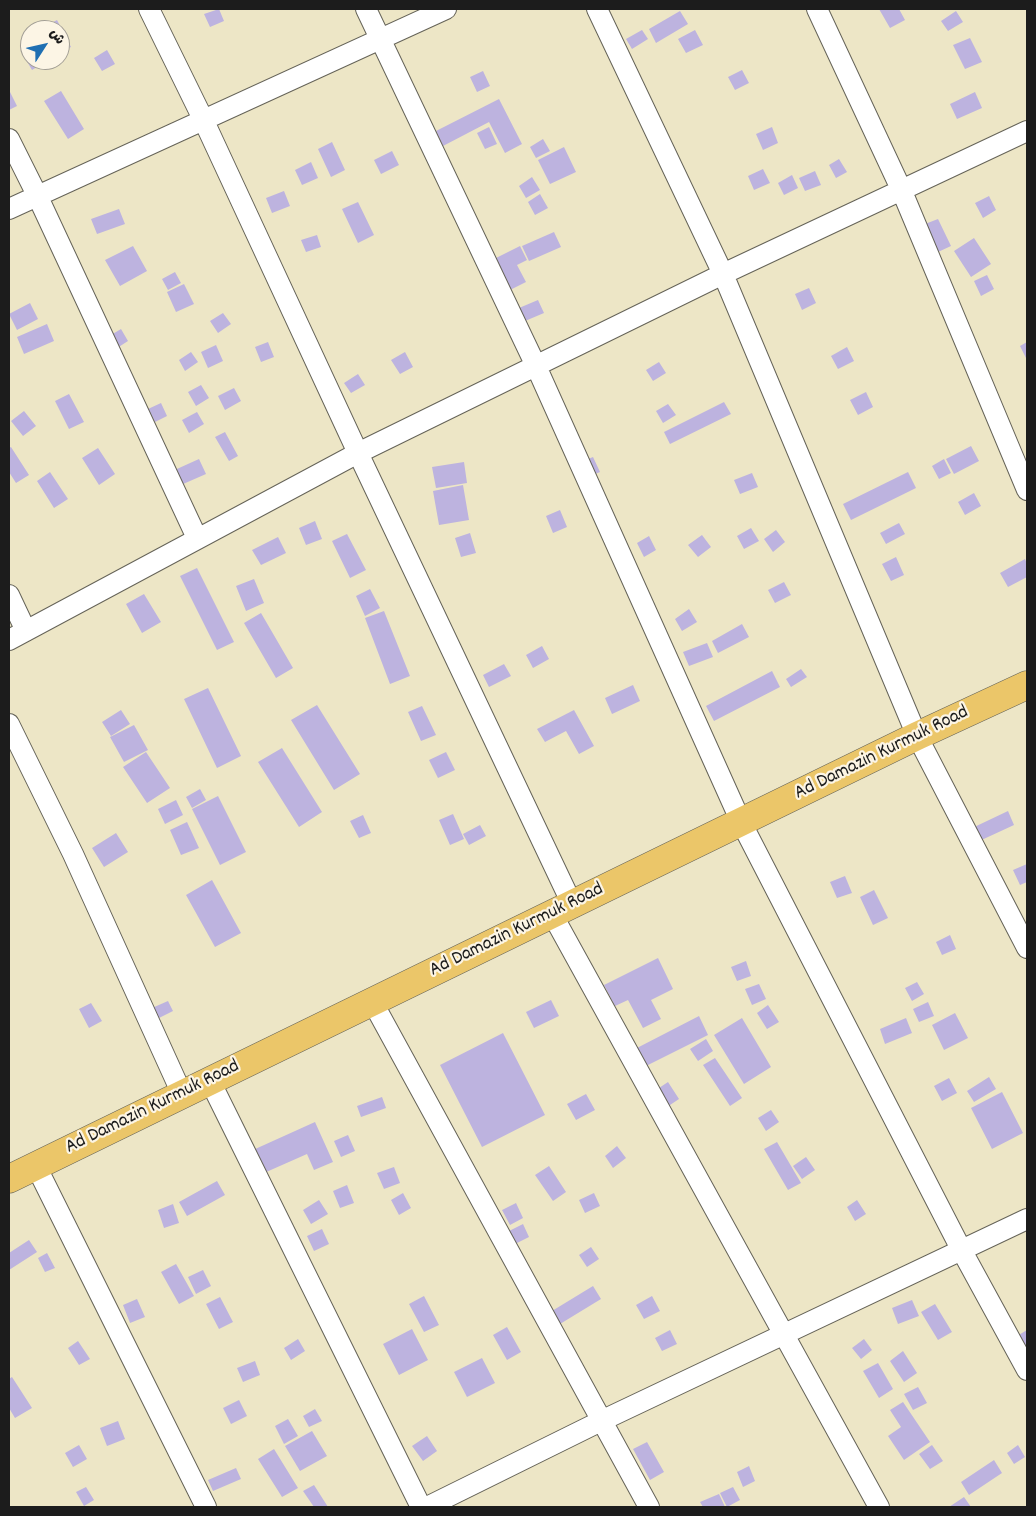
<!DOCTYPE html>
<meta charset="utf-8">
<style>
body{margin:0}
#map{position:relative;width:1036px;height:1516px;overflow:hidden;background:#ede6c6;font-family:Dekko,"Playpen Sans Arabic",sans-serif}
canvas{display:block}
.frame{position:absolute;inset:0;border:10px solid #1c1c1c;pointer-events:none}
.north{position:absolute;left:20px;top:20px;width:50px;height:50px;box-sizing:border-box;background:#fcf5e5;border:1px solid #a29e95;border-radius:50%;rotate:55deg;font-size:14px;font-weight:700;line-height:20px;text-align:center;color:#1c1c1c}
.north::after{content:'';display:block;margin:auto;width:18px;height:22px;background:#1f6fb2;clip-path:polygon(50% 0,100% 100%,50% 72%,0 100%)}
</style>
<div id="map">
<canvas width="1036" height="1516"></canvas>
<div class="frame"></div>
<div class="north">ش</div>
</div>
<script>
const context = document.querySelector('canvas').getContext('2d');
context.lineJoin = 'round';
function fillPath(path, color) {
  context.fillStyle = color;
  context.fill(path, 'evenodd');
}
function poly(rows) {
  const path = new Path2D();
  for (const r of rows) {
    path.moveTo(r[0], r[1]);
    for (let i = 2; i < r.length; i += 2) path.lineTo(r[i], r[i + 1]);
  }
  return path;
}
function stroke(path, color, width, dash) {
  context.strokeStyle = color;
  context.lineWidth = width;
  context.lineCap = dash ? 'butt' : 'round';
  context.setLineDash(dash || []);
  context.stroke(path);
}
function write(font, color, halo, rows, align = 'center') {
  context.font = font + ' Dekko,sans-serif';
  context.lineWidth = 4.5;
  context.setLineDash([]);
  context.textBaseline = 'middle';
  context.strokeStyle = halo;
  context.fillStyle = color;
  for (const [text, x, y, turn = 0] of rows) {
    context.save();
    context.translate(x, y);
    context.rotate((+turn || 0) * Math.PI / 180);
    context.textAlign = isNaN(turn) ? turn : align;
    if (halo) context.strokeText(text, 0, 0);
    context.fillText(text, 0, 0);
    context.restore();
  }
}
fillPath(poly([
 [219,9,224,21,210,27,204,14],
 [879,9,899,9,905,20,890,28],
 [680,11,688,24,656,43,649,29],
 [956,11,963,22,948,31,941,21],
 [57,20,71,47,60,52,60,30,44,30,42,28],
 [642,30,648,39,632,49,626,39],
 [695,30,703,45,686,53,678,39],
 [970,38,982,62,965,69,953,45],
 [107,50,115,64,102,71,94,58],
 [30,55,30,60,43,60,44,63,32,70,25,58],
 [742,70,749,83,735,90,728,77],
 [483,71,490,86,477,92,470,77],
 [9,90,17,106,9,110],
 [61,91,84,129,68,139,44,101],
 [975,92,982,108,957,119,950,104],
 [499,99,522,144,505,153,489,122,443,146,436,131],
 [489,127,497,144,485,149,477,133],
 [772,127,778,143,763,150,756,134],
 [543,139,550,151,536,158,530,147],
 [332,142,345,170,331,177,318,149],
 [564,147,576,172,550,184,538,160],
 [392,151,399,165,381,174,374,160],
 [839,159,847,172,836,178,829,165],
 [311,162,318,178,302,185,295,170],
 [763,169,770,183,754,190,748,176],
 [815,171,821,185,805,191,799,178],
 [792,175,798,188,784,195,778,183],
 [532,177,540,190,526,198,519,186],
 [284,191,290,206,272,213,266,198],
 [540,194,548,208,535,215,528,202],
 [989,196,996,210,983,218,975,203],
 [358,202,374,235,358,243,342,209],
 [119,209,125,224,97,234,91,219],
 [938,219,951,246,938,252,925,224],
 [554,232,561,247,529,261,522,246],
 [317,235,321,247,306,252,301,240],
 [974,238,991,264,971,277,954,251],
 [133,246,147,271,120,286,105,260],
 [520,246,527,260,517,265,526,282,510,290,494,259],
 [175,272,181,283,168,290,162,279],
 [987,275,994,289,981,296,974,281],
 [184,284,194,304,176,312,167,292],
 [809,288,816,303,802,310,795,294],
 [538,300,544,313,525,321,519,308],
 [30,303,38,319,17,330,9,314],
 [223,313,231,324,218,333,210,321],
 [47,324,54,341,24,354,17,337],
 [121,329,128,341,114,350,106,338],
 [268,342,274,357,261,362,255,347],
 [1027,342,1027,360,1020,346],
 [216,345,223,361,208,368,201,352],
 [847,347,854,361,838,369,831,356],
 [191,352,198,362,185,371,179,360],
 [405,352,413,367,400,374,391,360],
 [659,362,666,373,653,381,646,370],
 [358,374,365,385,351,393,344,383],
 [201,385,209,398,196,406,188,392],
 [234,388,241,401,225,410,218,396],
 [866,392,873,407,858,415,850,400],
 [69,394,84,422,69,429,55,401],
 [724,402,731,414,670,444,664,432],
 [161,403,167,416,155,422,148,409],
 [668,404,676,415,663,423,656,411],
 [24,411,36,426,23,436,11,421],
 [197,412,204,424,189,433,182,420],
 [225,432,238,456,229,461,215,437],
 [971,446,979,461,954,474,946,459],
 [11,447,29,475,16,483,9,472,9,448],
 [98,448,115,474,99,485,82,458],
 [593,457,600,472,588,477,581,462],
 [199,459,206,474,174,488,168,473],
 [944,459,951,473,939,479,932,466],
 [464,462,467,483,436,488,432,467],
 [50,472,68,499,54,508,37,481],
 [908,472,916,488,851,520,843,504],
 [752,473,758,487,740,494,734,480],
 [463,485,469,520,439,525,433,491],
 [974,493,981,506,965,515,958,502],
 [560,510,567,527,553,533,546,516],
 [315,521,322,539,306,545,299,528],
 [899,523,905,534,886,544,880,533],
 [751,528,759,541,744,549,737,536],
 [776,530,785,542,773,552,764,539],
 [470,533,476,553,461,557,455,538],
 [347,534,366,570,350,578,332,541],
 [702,535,711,547,698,557,688,545],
 [649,536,656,550,644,557,637,543],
 [278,537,286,553,261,565,252,550],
 [896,557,904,575,891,581,882,564],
 [1025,559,1027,564,1027,577,1008,587,1000,573],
 [197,568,234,642,217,650,180,576],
 [254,579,264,603,246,611,236,586],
 [784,582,791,595,775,603,768,590],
 [370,589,380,608,365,616,356,596],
 [144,594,161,622,142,633,126,604],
 [689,609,697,622,682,631,675,619],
 [384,611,410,676,390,684,365,618],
 [261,613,293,668,276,678,244,623],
 [742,624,749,637,718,653,712,641],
 [707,643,713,657,689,666,683,652],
 [542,646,549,659,533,668,526,655],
 [504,664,511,676,489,687,483,675],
 [801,669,807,677,791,687,786,679],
 [772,671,780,687,714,721,706,706],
 [633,685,640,701,612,714,605,698],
 [208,688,241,756,217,768,184,699],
 [317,705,360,774,334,790,291,720],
 [422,706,436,735,421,741,408,712],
 [121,710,130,724,111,736,102,722],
 [574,710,594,746,579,754,566,731,545,742,537,729],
 [134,725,148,750,124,762,110,737],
 [282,748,322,812,299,827,258,762],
 [146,752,170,788,147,803,123,767],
 [446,752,455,770,438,778,429,760],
 [200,789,206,800,192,808,186,797],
 [218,796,246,852,220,865,192,809],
 [176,800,183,815,165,824,158,809],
 [1008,811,1014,825,975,843,968,830],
 [453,814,464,839,450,845,439,820],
 [363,815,371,833,359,838,350,821],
 [187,822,199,848,181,855,170,830],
 [480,825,486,836,469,845,463,834],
 [116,833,128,852,104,867,92,848],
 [1027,864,1027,882,1020,885,1013,870],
 [845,876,852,893,837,898,830,882],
 [212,880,241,933,215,947,186,895],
 [874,890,888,918,873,925,860,897],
 [950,935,956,949,942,955,936,942],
 [658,958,673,989,651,1000,661,1019,643,1028,628,1000,615,1006,604,985],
 [746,961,751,976,737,981,731,967],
 [917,982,924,994,912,1001,905,988],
 [759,984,766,999,752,1005,745,989],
 [551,1000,559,1016,534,1028,526,1012],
 [168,1001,173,1011,157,1019,152,1008],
 [928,1002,934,1016,919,1022,913,1009],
 [91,1003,102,1021,89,1028,79,1009],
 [768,1005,779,1022,767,1029,757,1013],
 [955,1013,968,1038,944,1050,932,1025],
 [699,1016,708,1035,644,1067,635,1049],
 [742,1018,771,1067,744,1084,714,1035],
 [906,1018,912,1033,885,1044,880,1029],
 [503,1033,545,1115,482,1147,440,1065],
 [706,1039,713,1051,698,1061,690,1049],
 [715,1058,742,1098,730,1106,703,1065],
 [989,1077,996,1089,974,1102,967,1091],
 [949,1078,957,1093,942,1101,934,1086],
 [668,1082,679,1099,667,1107,656,1090],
 [1002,1092,1023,1133,992,1149,971,1108],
 [586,1094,595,1110,576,1120,567,1104],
 [382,1097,386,1108,361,1117,357,1106],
 [771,1110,779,1122,766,1131,758,1118],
 [315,1122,333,1162,314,1170,307,1154,264,1173,253,1150],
 [348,1135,355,1151,341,1157,334,1141],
 [777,1142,801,1183,788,1190,764,1149],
 [617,1146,626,1158,613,1168,605,1156],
 [806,1157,815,1170,802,1179,793,1166],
 [549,1166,566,1192,553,1201,535,1175],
 [394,1167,400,1183,384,1189,377,1173],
 [217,1181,225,1195,187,1216,179,1202],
 [347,1185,354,1203,340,1208,333,1191],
 [403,1193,411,1208,399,1215,391,1200],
 [594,1193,600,1206,585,1213,579,1200],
 [319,1200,328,1214,311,1224,303,1210],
 [857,1200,866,1214,855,1221,847,1207],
 [516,1203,523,1218,510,1225,502,1210],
 [173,1204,179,1223,164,1228,158,1210],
 [523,1224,529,1237,515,1244,509,1231],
 [322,1229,329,1244,314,1251,307,1236],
 [29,1240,37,1252,9,1270,9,1253],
 [591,1247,599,1259,587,1267,579,1255],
 [47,1253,55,1268,45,1272,38,1258],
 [176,1264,194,1296,179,1304,161,1272],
 [203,1270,211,1286,196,1294,188,1277],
 [593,1286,601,1299,560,1324,552,1311],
 [424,1296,439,1325,424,1332,409,1304],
 [652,1296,660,1311,644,1319,636,1305],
 [220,1297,233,1322,219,1329,206,1304],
 [137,1299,145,1317,130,1323,123,1305],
 [912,1300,919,1316,898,1324,892,1308],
 [935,1304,952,1332,938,1340,921,1312],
 [507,1327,521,1352,507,1360,493,1335],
 [412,1329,428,1360,399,1375,383,1344],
 [670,1330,677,1344,662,1351,655,1338],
 [1027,1330,1027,1348,1020,1352,1012,1339],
 [298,1339,305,1351,291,1360,284,1348],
 [864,1339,872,1350,861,1359,852,1348],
 [78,1341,90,1359,79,1365,68,1348],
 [903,1351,917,1373,904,1382,890,1361],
 [482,1358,495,1383,467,1397,454,1372],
 [255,1361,260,1375,243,1382,237,1368],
 [878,1363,893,1389,879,1398,863,1371],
 [12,1377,32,1408,15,1418,9,1408,9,1379],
 [918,1387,927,1403,913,1410,904,1394],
 [239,1400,247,1416,231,1424,223,1408],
 [903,1402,930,1442,904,1460,888,1436,901,1427,890,1410],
 [315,1409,322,1421,309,1427,303,1416],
 [288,1419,298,1436,284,1444,275,1426],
 [118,1421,125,1439,107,1446,100,1428],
 [312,1431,327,1456,300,1471,285,1446],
 [427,1436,437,1451,423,1461,412,1446],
 [647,1442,664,1472,650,1480,633,1449],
 [79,1445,87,1459,73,1467,65,1453],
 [932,1445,943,1461,930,1469,919,1454],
 [1018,1445,1025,1457,1014,1464,1007,1453],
 [274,1449,298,1488,282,1497,258,1459],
 [994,1460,1002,1473,969,1495,961,1482],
 [749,1466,755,1481,743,1487,737,1472],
 [236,1468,241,1479,213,1491,208,1480],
 [314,1485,328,1507,314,1507,303,1491],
 [86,1487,94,1500,84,1506,76,1492],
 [733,1487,740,1500,727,1507,720,1493],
 [719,1494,725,1507,703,1507,700,1502],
 [964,1497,971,1507,949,1507]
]), '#bdb3df');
const minor = poly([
 [149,9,203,119,358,453,572,904],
 [366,9,536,366,741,822,962,1251,1027,1370],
 [597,9,723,274,917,736,1027,948],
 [817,9,901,189,1027,490],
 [9,139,37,195,197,538],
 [9,209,446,9],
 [9,595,26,631],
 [9,640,358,453,723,274,1027,131],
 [9,724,73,854,182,1094],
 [552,914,879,1507],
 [372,1001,649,1507],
 [210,1081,421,1507],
 [36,1166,206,1507],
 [427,1507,601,1421,1027,1219]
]);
const trunk = poly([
 [9,1179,917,736,1027,685]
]);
stroke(minor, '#656358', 22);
stroke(trunk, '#656358', 29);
stroke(minor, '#fff', 20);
stroke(trunk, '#ebc669', 28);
write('20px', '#1c1c1c', '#fcf5e5', [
 ["Ad Damazin Kurmuk Road",882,754,-26],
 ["Ad Damazin Kurmuk Road",517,931,-26],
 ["Ad Damazin Kurmuk Road",153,1108,-26]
]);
</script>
